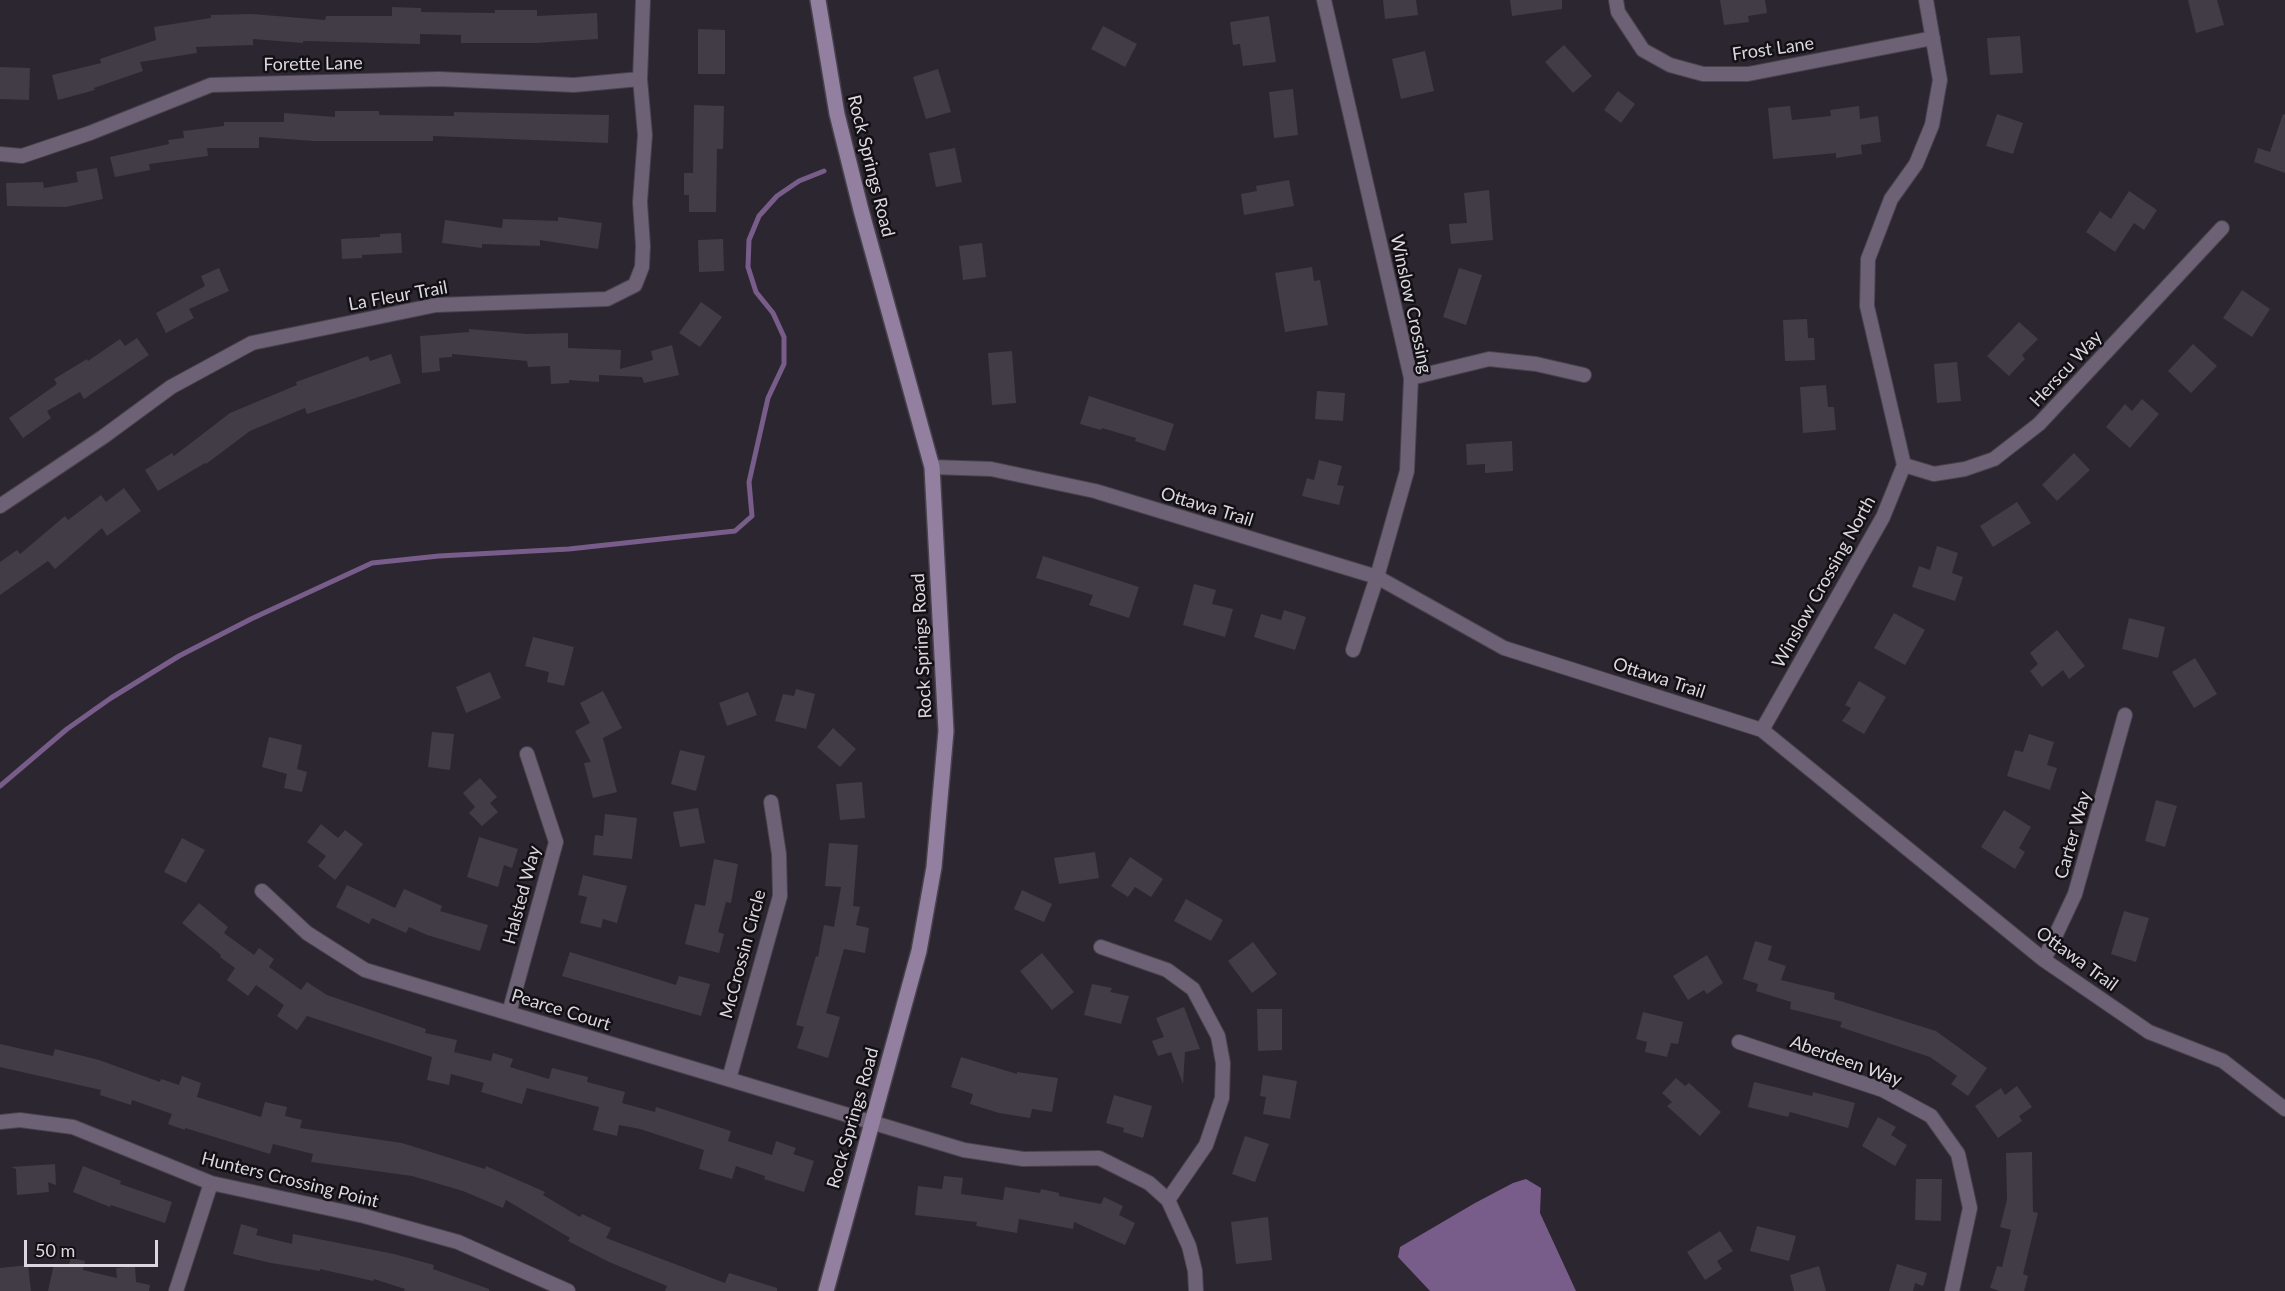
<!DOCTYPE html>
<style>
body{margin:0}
#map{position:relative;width:2285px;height:1291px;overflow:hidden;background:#2c2630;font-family:Lato,sans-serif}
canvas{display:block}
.scale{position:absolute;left:24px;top:1240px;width:134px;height:27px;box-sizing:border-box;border:3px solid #dbd7de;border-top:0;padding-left:8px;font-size:18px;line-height:21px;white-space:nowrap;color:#dbd7de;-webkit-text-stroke:4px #131015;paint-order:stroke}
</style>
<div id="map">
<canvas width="2285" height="1291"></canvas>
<div class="scale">50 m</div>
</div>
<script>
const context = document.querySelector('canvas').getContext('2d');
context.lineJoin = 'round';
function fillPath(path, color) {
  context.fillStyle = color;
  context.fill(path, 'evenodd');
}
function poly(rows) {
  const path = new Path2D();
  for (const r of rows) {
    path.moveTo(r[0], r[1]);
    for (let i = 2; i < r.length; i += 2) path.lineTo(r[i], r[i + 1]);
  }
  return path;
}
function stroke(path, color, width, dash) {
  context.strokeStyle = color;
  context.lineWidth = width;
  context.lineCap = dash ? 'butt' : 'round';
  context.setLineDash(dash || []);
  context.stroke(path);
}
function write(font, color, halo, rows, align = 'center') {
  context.font = font + ' Lato,sans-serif';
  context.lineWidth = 5;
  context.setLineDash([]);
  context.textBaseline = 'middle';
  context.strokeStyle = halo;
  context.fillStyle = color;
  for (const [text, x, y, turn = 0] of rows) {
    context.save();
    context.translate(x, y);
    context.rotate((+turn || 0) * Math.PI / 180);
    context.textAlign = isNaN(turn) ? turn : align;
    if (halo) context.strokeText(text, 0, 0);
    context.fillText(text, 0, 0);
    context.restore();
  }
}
fillPath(poly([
 [1526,1179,1541,1188,1540,1213,1576,1291,1430,1291,1398,1257,1400,1247,1475,1203,1513,1183]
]), '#785d8a');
stroke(poly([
 [0,786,67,729,111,698,179,656,251,619,372,563,439,556,569,549,735,531,752,516,749,482,768,398,784,364,784,337,773,313,756,292,748,267,749,240,759,216,777,196,799,181,824,171]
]), '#785d8a', 5);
fillPath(poly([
 [1383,0,1416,0,1418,15,1385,19],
 [1510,0,1562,0,1562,9,1512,16],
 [1720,0,1765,0,1767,13,1748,16,1749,22,1724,25],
 [2188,0,2217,0,2224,25,2196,33],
 [392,7,421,8,421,12,495,13,495,10,537,10,537,16,597,13,598,39,536,43,461,43,461,35,420,34,420,44,303,41,303,43,253,39,253,45,196,47,197,53,140,62,143,71,94,88,95,90,58,100,52,75,101,63,100,59,156,40,154,27,211,18,211,15,252,14,325,20,326,16,392,16],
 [1269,16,1276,62,1243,66,1240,44,1233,45,1230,22],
 [1103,26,1137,44,1125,67,1091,49],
 [698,29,725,30,725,74,698,74],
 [2020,36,2023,73,1990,75,1987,38],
 [1564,45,1592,76,1573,93,1545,62],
 [1425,51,1434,91,1401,99,1392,59],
 [0,67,30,68,29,100,0,99],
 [938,69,951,112,926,119,913,77],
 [1293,89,1298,135,1274,138,1269,92],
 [1618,91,1635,104,1621,123,1604,110],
 [694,105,724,106,723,149,717,149,716,212,689,212,689,195,684,195,684,173,693,173],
 [1790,106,1792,120,1831,116,1830,110,1859,106,1860,119,1878,116,1881,142,1861,145,1862,154,1836,158,1836,153,1773,159,1768,108],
 [335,111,379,111,379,115,454,116,454,112,609,115,608,143,433,136,433,141,314,141,259,137,259,148,207,148,208,156,149,164,150,170,115,177,110,157,169,144,168,140,184,138,183,131,224,126,224,122,284,122,284,113,335,117],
 [1997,114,2023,123,2013,154,1986,146],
 [2283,114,2285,115,2285,173,2254,162,2258,148,2270,152],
 [955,148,962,182,936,187,929,153],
 [97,168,103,199,66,207,7,206,6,183,43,182,44,188,78,182,76,172],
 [1289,180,1294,206,1244,215,1241,194,1257,191,1256,186],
 [1489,190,1493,240,1451,244,1449,224,1467,223,1464,193],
 [2129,191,2157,210,2144,230,2134,223,2115,252,2086,232,2100,211,2111,219],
 [558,217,602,223,598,249,540,240,540,246,482,244,482,248,442,243,445,220,502,228,503,219,558,221],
 [401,233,402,253,362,255,362,258,342,259,341,239,380,237,380,234],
 [723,239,724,271,699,272,698,240],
 [982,243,986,277,963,280,959,246],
 [1312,267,1314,281,1320,280,1328,325,1285,332,1275,273],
 [219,268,229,291,189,309,194,318,166,333,156,313,205,286,201,276],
 [1459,268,1482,275,1466,325,1443,317],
 [2242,290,2270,309,2252,337,2223,318],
 [701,302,722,317,700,347,679,333],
 [1807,319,1808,338,1814,338,1815,360,1785,361,1783,320],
 [2019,322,2038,339,2022,355,2025,359,2009,376,1987,356],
 [469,329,527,334,568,333,568,348,621,350,620,369,653,360,651,351,672,345,679,375,644,383,642,377,599,375,599,382,569,380,569,383,551,384,550,366,528,367,527,361,452,354,452,357,439,358,440,371,422,373,420,336,469,332],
 [137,338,149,355,84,399,80,392,47,411,51,418,23,438,9,418,57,384,54,379,87,359,88,361,120,339,125,346],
 [2193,344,2217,366,2191,393,2168,371],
 [1012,351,1016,403,992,405,988,353],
 [391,354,401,383,307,414,305,408,250,431,206,464,205,463,158,491,145,470,172,453,174,456,230,413,297,385,296,382,368,356,370,361],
 [1957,362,1961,401,1937,403,1934,364],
 [1826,385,1828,407,1834,407,1836,430,1803,433,1800,387],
 [1317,391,1345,393,1343,421,1315,419],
 [1089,396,1174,424,1165,451,1135,441,1136,438,1102,428,1101,430,1080,424],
 [2142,399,2159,414,2130,448,2106,427,2125,404,2132,411],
 [1512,441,1513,471,1485,473,1485,464,1467,465,1466,444],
 [2074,453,2090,470,2057,501,2042,485],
 [1319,460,1342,466,1337,485,1344,486,1339,505,1302,496,1307,478,1314,480],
 [124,488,141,511,107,536,102,528,55,569,48,561,0,595,0,562,17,550,20,554,65,516,68,520,101,495,106,502],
 [2017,502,2031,523,1993,547,1980,526],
 [1937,546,1958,553,1952,573,1963,577,1955,601,1912,587,1919,566,1930,570],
 [1043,556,1139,587,1129,618,1089,605,1093,595,1036,578],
 [1194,584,1216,590,1212,604,1233,609,1225,637,1183,625],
 [1284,610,1306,617,1295,650,1254,637,1261,614,1281,620],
 [1894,613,1925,630,1905,665,1874,648],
 [2129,618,2165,627,2158,658,2122,649],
 [2057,630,2085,666,2069,679,2063,670,2042,687,2030,671,2038,664,2030,653],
 [533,637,574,647,564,686,547,682,549,672,525,666],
 [2195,658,2217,694,2194,708,2172,672],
 [490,672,501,698,466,713,456,687],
 [1859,681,1886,697,1864,734,1842,721,1851,708,1845,705],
 [796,689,815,694,806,729,775,721,783,694,794,696],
 [603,691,622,728,603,738,617,792,593,798,584,763,591,762,575,731,590,723,580,703],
 [748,692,757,715,727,726,719,703],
 [833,728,856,749,840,767,817,747],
 [432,732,454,734,450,770,428,767],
 [2029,734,2054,742,2047,765,2057,768,2050,790,2007,776,2015,750,2023,752],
 [269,737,302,745,297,769,307,772,302,792,284,788,287,774,262,767],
 [680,750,705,756,696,791,671,784],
 [480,778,497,797,490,803,498,812,482,826,469,813,475,807,463,793],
 [862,782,865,818,840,820,836,784],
 [2156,800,2177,806,2165,847,2145,841],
 [698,808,705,843,680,847,673,812],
 [2004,810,2031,827,2019,848,2025,852,2015,869,1981,847],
 [605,814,637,818,632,859,593,855,595,835,603,836],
 [321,824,338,838,345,830,363,844,335,880,318,866,326,856,307,842],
 [479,837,518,849,512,868,504,865,498,887,467,877],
 [182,838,205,850,186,883,164,872],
 [829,843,858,845,853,906,860,907,856,925,869,928,865,953,844,949,826,1013,840,1017,828,1058,797,1048,804,1027,796,1025,816,956,818,957,824,925,834,927,841,887,825,886],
 [1095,852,1099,878,1059,884,1054,858],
 [1130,857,1163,879,1151,897,1135,887,1128,897,1111,886],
 [714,859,738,864,731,903,726,902,718,932,724,934,719,953,685,944,695,904,705,906],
 [583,875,627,886,617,923,603,919,601,928,580,923,587,897,578,895],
 [347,885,395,908,404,889,442,906,440,911,488,925,480,951,427,935,409,927,406,933,372,918,369,924,336,907],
 [1022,890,1052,904,1044,922,1014,909],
 [1186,899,1223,920,1211,941,1174,921],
 [199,903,228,927,224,933,254,955,259,948,274,959,269,967,301,990,307,982,327,995,426,1029,425,1033,457,1040,454,1052,491,1061,493,1053,513,1059,510,1067,549,1079,552,1068,588,1077,587,1082,625,1092,622,1103,655,1112,656,1107,731,1131,728,1141,772,1155,776,1141,796,1148,793,1154,814,1161,804,1192,764,1179,765,1176,736,1166,732,1179,699,1169,704,1150,640,1129,619,1125,617,1136,593,1130,599,1107,527,1088,522,1104,481,1092,484,1083,451,1074,449,1085,427,1080,432,1057,307,1016,297,1030,277,1016,284,1005,256,985,248,996,227,980,235,968,220,957,221,955,182,923],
 [2124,911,2149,918,2136,962,2111,954],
 [1755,941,1772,946,1768,960,1786,966,1781,980,1835,993,1834,999,1936,1031,1987,1068,1968,1096,1951,1084,1957,1076,1930,1057,1840,1027,1842,1022,1790,1009,1791,1002,1756,991,1758,984,1743,979],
 [1253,942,1277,974,1252,993,1228,961],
 [570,952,676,985,679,976,710,984,701,1016,562,976],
 [1042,953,1074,992,1052,1010,1020,971],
 [1707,955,1723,983,1707,994,1704,990,1688,1000,1673,976],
 [1092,984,1112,988,1110,992,1129,996,1121,1024,1084,1015],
 [1184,1007,1200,1049,1185,1052,1183,1084,1171,1052,1158,1056,1152,1041,1164,1037,1156,1018],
 [1257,1009,1282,1009,1282,1050,1258,1051],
 [1643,1012,1683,1022,1678,1044,1671,1043,1667,1057,1645,1052,1647,1042,1636,1039],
 [0,1044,53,1056,55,1049,99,1060,160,1082,161,1079,179,1085,182,1076,201,1083,197,1097,261,1117,265,1102,287,1107,285,1116,302,1120,300,1128,402,1143,485,1169,486,1166,545,1192,543,1195,580,1217,582,1214,611,1228,606,1238,725,1283,729,1273,777,1288,777,1291,665,1291,667,1286,609,1262,568,1241,570,1238,506,1200,503,1208,463,1191,412,1176,311,1162,313,1154,273,1144,270,1154,185,1128,185,1130,168,1124,172,1114,132,1100,131,1105,100,1095,101,1090,0,1067],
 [961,1057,1017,1074,1017,1072,1058,1078,1052,1112,1032,1109,1030,1118,999,1113,970,1104,973,1094,951,1087],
 [1263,1075,1297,1081,1290,1119,1263,1114,1266,1097,1260,1096],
 [1676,1078,1685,1086,1689,1083,1721,1112,1700,1136,1667,1106,1672,1102,1662,1093],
 [1754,1082,1812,1096,1813,1092,1855,1103,1848,1128,1790,1112,1788,1117,1748,1107],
 [2017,1086,2032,1107,2019,1116,2022,1121,1998,1138,1975,1106,2001,1088,2005,1095],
 [1114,1095,1152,1106,1143,1138,1123,1132,1124,1128,1106,1123],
 [1878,1117,1896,1127,1891,1135,1907,1145,1895,1166,1862,1146],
 [1245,1136,1269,1144,1255,1182,1232,1174],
 [2032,1152,2033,1212,2038,1213,2023,1274,2028,1276,2024,1291,2000,1291,1990,1288,1997,1266,2002,1267,2011,1230,2000,1227,2007,1200,2006,1153],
 [55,1164,56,1185,48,1182,49,1192,17,1195,16,1169,11,1167],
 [83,1166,121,1181,120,1184,172,1202,165,1223,111,1205,110,1207,73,1192],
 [944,1176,963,1178,961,1194,1003,1200,1005,1187,1040,1193,1041,1189,1059,1193,1059,1196,1101,1204,1104,1197,1123,1206,1119,1215,1135,1223,1125,1245,1074,1222,1073,1229,1019,1219,1017,1233,976,1226,977,1222,915,1215,918,1186,942,1189],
 [1916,1179,1942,1179,1941,1221,1915,1220],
 [1268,1217,1272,1260,1236,1264,1231,1222],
 [241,1224,258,1229,256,1235,292,1244,293,1234,394,1254,434,1265,433,1269,489,1289,489,1291,404,1291,405,1289,374,1279,373,1281,320,1269,320,1271,271,1263,233,1254],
 [1757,1226,1796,1236,1789,1261,1750,1251],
 [1720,1231,1733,1251,1717,1261,1722,1269,1705,1280,1687,1252],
 [71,1258,85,1261,83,1270,117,1278,116,1268,135,1266,136,1282,150,1285,149,1291,48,1291,54,1264,68,1267],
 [1897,1264,1927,1273,1923,1286,1915,1283,1913,1291,1889,1291],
 [28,1265,31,1291,0,1291,0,1268],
 [1819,1266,1826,1291,1794,1291,1790,1275]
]), '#423c46');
const street = poly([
 [1324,0,1411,378,1407,471,1377,577,1353,650],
 [1616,0,1618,12,1643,50,1670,65,1703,74,1748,74,1933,38],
 [0,154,22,156,90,133,211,85,439,79,574,85,640,79],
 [1411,378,1489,359,1536,364,1584,375],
 [1904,465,1934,474,1965,469,1994,459,2039,424,2222,228],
 [932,467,991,469,1095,491,1377,577,1504,648,1762,730,2044,960,2149,1032,2223,1061,2285,1109],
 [0,506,103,437,171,387,252,343,436,305,607,299,635,285,642,267,643,246,640,202,645,135,640,79,643,0],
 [1762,730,1883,517,1904,465,1867,306,1868,259,1891,199,1916,164,1932,125,1940,80,1926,0],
 [262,891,307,933,365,970,964,1150,1023,1159,1099,1158,1149,1183,1168,1200,1189,1246,1195,1271,1196,1291],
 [1101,947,1167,970,1193,989,1218,1036,1223,1063,1222,1098,1206,1145,1168,1200],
 [2044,960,2075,894,2125,715],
 [509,1013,556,842,527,754],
 [1739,1042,1883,1090,1931,1116,1958,1154,1970,1208,1952,1291],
 [729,1079,780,896,779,854,771,802],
 [0,1122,20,1120,73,1127,211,1183,364,1216,458,1242,568,1291],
 [176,1291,211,1183]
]);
const secondary = poly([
 [818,0,837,114,861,210,932,467,946,731,934,867,919,951,826,1291]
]);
stroke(street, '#48424c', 16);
stroke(secondary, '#48424c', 18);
stroke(street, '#6d6175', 14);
stroke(secondary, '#9380a0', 15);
write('18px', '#dbd7de', '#131015', [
 ["Frost Lane",1773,49,-8],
 ["Forette Lane",313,64,-1],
 ["Rock Springs Road",871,166,76],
 ["La Fleur Trail",398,296,-10],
 ["Winslow Crossing",1411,304,78],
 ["Herscu Way",2066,369,-47],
 ["Ottawa Trail",1207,507,17],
 ["Winslow Crossing North",1824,582,-61],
 ["Rock Springs Road",922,646,-93],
 ["Ottawa Trail",1659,678,18],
 ["Carter Way",2073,835,-74],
 ["Halsted Way",522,895,-75],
 ["McCrossin Circle",743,954,-75],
 ["Ottawa Trail",2077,959,36],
 ["Pearce Court",561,1010,17],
 ["Aberdeen Way",1846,1061,20],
 ["Rock Springs Road",853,1118,-74],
 ["Hunters Crossing Point",290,1180,14]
]);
</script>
